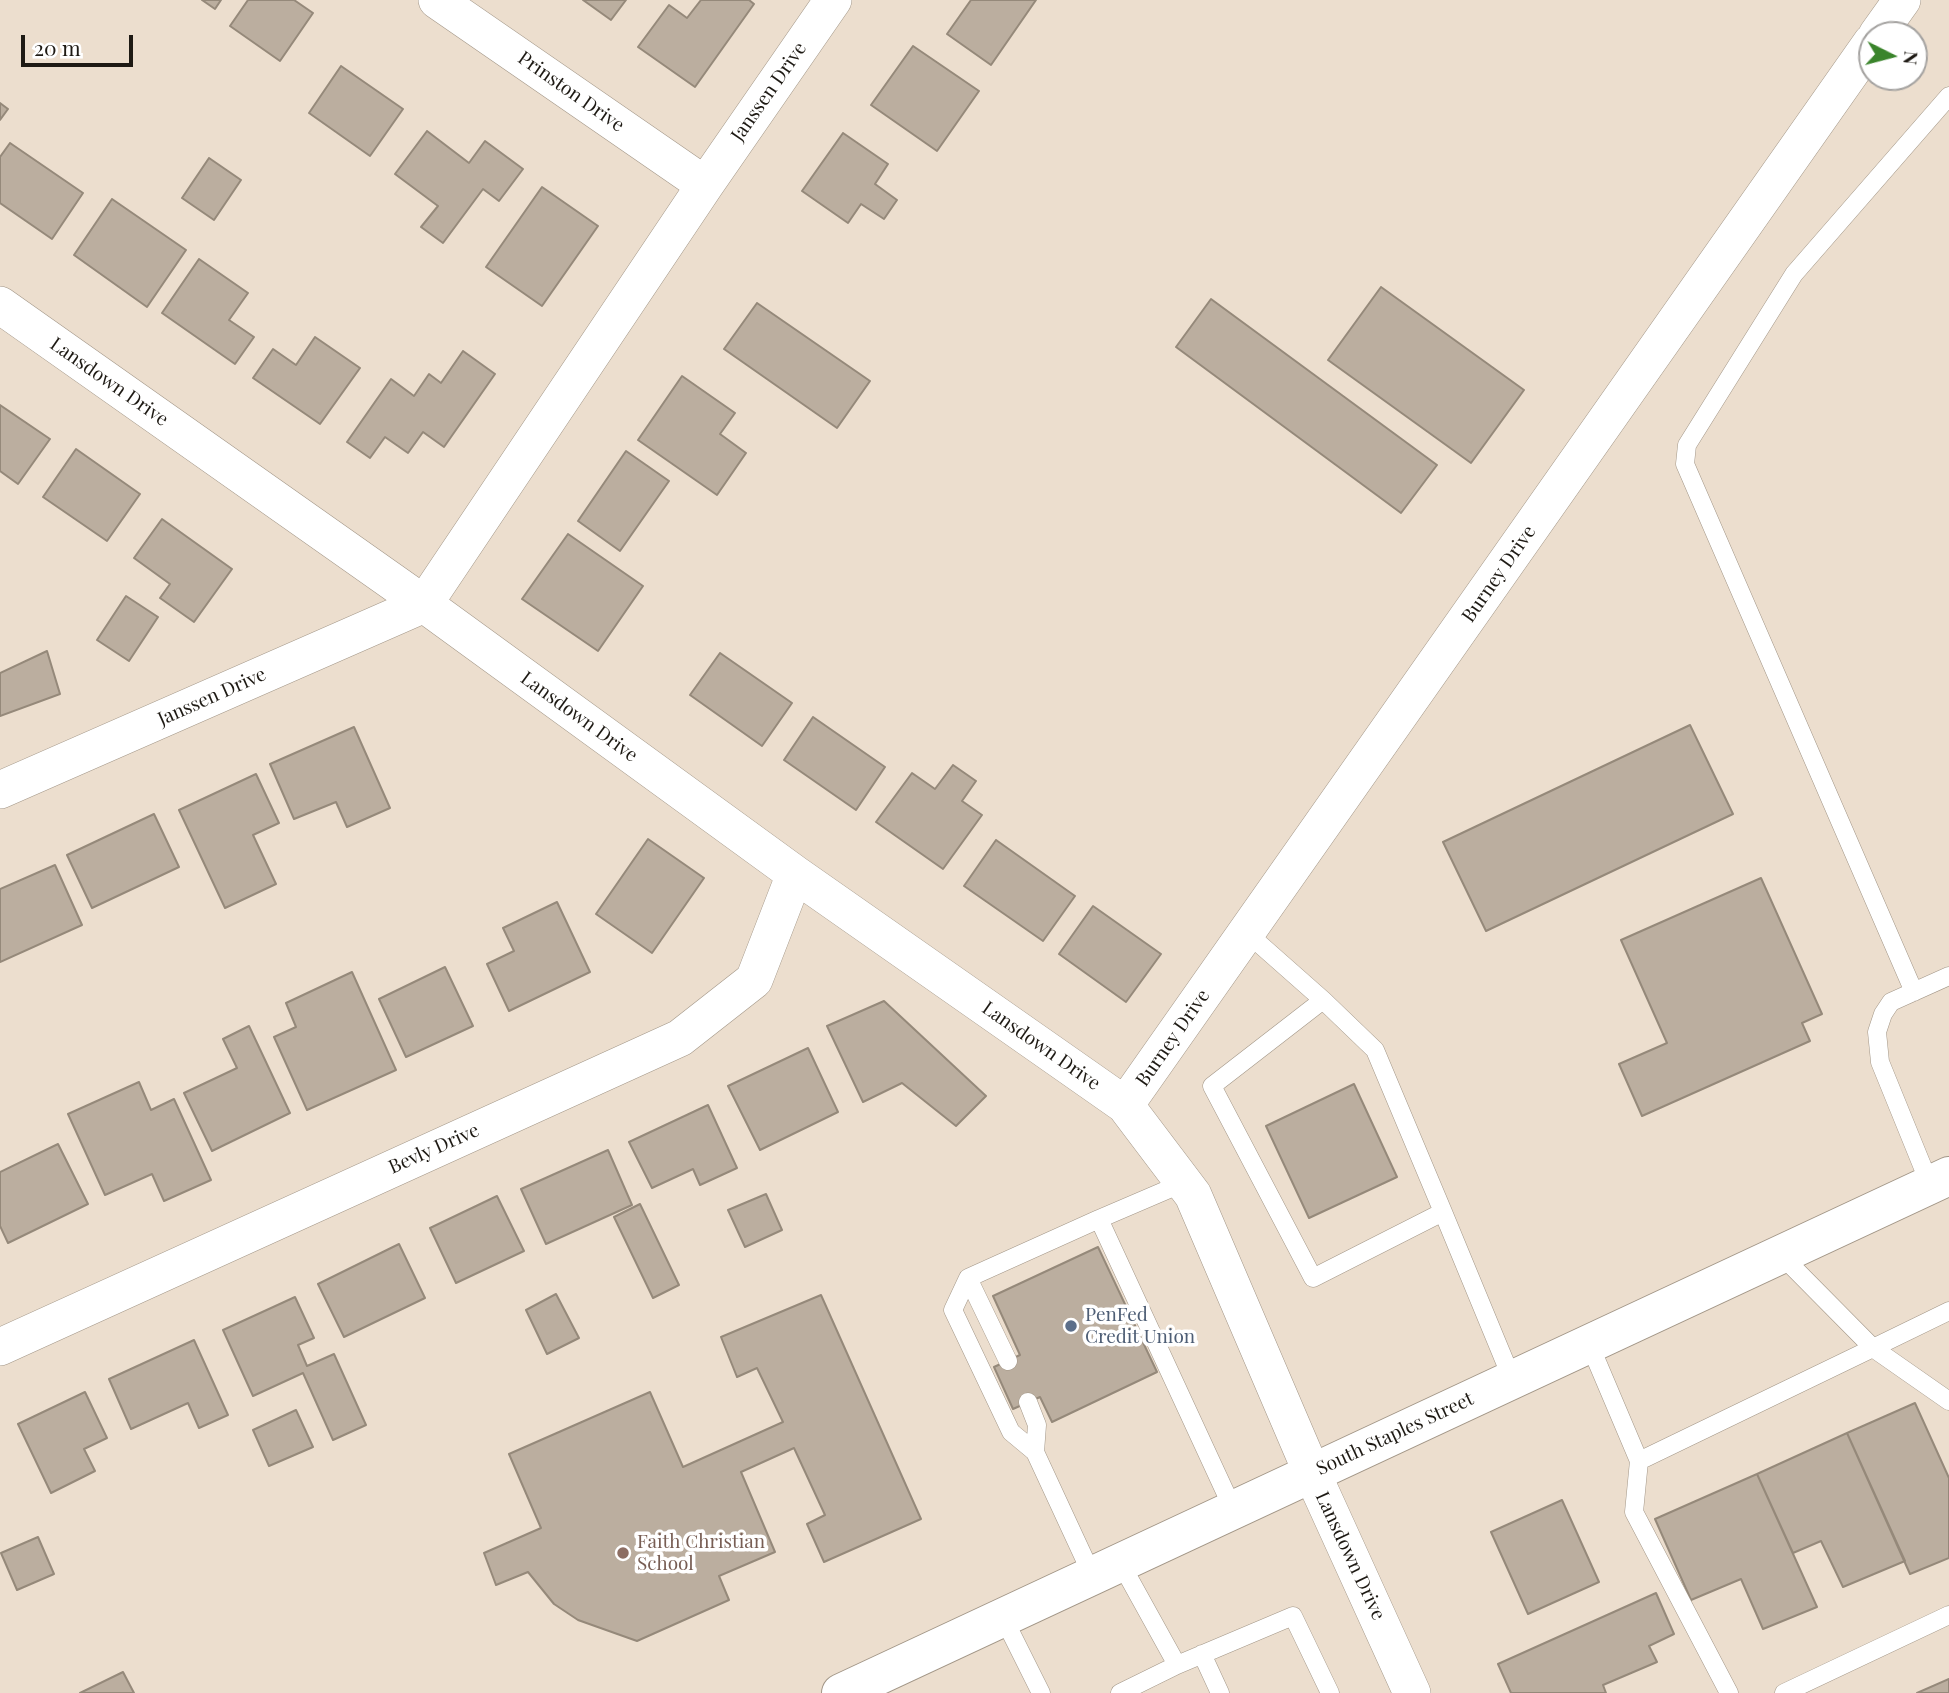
<!DOCTYPE html>
<style>
body{margin:0}
#map{position:relative;width:1949px;height:1693px;overflow:hidden;background:#ecdece;font-family:"Playfair Display",serif}
canvas{display:block}
.north{position:absolute;left:1858px;top:21px;width:70px;height:70px;box-sizing:border-box;background:#fff;border:2px solid #a5a3a1;border-radius:50%;rotate:96deg;font-size:19px;font-weight:700;line-height:28px;text-align:center;color:#1e1a14}
.north::after{content:'';display:block;margin:auto;width:24px;height:32px;background:#3a842b;clip-path:polygon(50% 0,100% 100%,50% 72%,0 100%)}
.scale{position:absolute;left:21px;top:35px;width:112px;height:32px;box-sizing:border-box;border:4px solid #1e1a14;border-top:0;padding-left:9px;font-size:21px;line-height:24px;white-space:nowrap;color:#1e1a14;-webkit-text-stroke:5px #fff;paint-order:stroke}
</style>
<div id="map">
<canvas width="1949" height="1693"></canvas>
<div class="north">N</div>
<div class="scale">20 m</div>
</div>
<script>
const context = document.querySelector('canvas').getContext('2d');
context.lineJoin = 'round';
function fillPath(path, color) {
  context.fillStyle = color;
  context.fill(path, 'evenodd');
}
function poly(rows) {
  const path = new Path2D();
  for (const r of rows) {
    path.moveTo(r[0], r[1]);
    for (let i = 2; i < r.length; i += 2) path.lineTo(r[i], r[i + 1]);
  }
  return path;
}
function stroke(path, color, width, dash) {
  context.strokeStyle = color;
  context.lineWidth = width;
  context.lineCap = dash ? 'butt' : 'round';
  context.setLineDash(dash || []);
  context.stroke(path);
}
function write(font, color, halo, rows, align = 'center') {
  context.font = font + ' "Playfair Display",serif';
  context.lineWidth = 7;
  context.setLineDash([]);
  context.textBaseline = 'middle';
  context.strokeStyle = halo;
  context.fillStyle = color;
  for (const [text, x, y, turn = 0] of rows) {
    context.save();
    context.translate(x, y);
    context.rotate((+turn || 0) * Math.PI / 180);
    context.textAlign = isNaN(turn) ? turn : align;
    if (halo) context.strokeText(text, 0, 0);
    context.fillText(text, 0, 0);
    context.restore();
  }
}
const building = poly([
 [202,0,221,0,215,9,202,0],
 [248,0,294,0,313,13,280,61,230,26,248,0],
 [583,0,626,0,611,20,583,0],
 [701,0,749,0,754,4,695,87,638,47,669,5,687,18,701,0],
 [971,0,1036,0,991,65,947,34,971,0],
 [913,46,979,91,937,151,871,105,913,46],
 [341,66,403,109,370,156,309,113,341,66],
 [0,103,8,109,0,120,0,103],
 [427,131,469,163,485,141,523,169,499,201,483,189,443,243,421,227,438,206,395,174,427,131],
 [843,133,888,164,875,184,897,200,884,219,861,204,848,223,802,191,843,133],
 [10,143,83,193,52,239,0,203,0,157,10,143],
 [209,158,241,180,214,220,182,198,209,158],
 [542,187,598,226,542,306,486,267,542,187],
 [112,199,186,250,147,307,74,255,112,199],
 [199,259,248,293,229,320,254,337,235,364,162,313,199,259],
 [1381,287,1524,390,1471,463,1328,360,1381,287],
 [1211,299,1437,465,1401,513,1176,347,1211,299],
 [757,303,870,381,837,428,724,349,757,303],
 [315,337,360,368,320,424,253,378,273,349,296,365,315,337],
 [463,351,495,374,444,447,423,432,408,453,385,437,370,458,347,442,391,379,414,396,429,374,441,383,463,351],
 [682,376,735,413,720,434,746,453,717,495,638,440,682,376],
 [0,405,50,439,18,484,0,471,0,405],
 [76,449,140,494,107,541,43,497,76,449],
 [626,451,669,481,620,551,578,521,626,451],
 [162,519,232,569,194,622,160,598,170,584,134,558,162,519],
 [568,534,643,586,598,651,522,599,568,534],
 [126,596,158,617,129,661,97,640,126,596],
 [47,651,60,694,0,716,0,673,47,651],
 [720,653,792,703,762,746,690,695,720,653],
 [813,717,885,767,856,810,784,760,813,717],
 [1690,725,1733,814,1486,931,1443,842,1690,725],
 [354,727,390,808,347,827,336,802,294,819,270,764,354,727],
 [953,765,976,781,962,801,982,815,943,869,876,822,912,773,935,789,953,765],
 [256,774,279,823,253,835,276,884,225,908,179,810,256,774],
 [154,814,179,867,92,908,67,855,154,814],
 [648,839,704,878,652,953,596,914,648,839],
 [996,840,1075,896,1043,941,964,886,996,840],
 [55,865,82,925,0,962,0,889,55,865],
 [1761,878,1822,1014,1802,1023,1810,1041,1642,1116,1619,1064,1667,1043,1621,940,1761,878],
 [557,902,590,972,509,1011,487,964,514,951,503,928,557,902],
 [1093,906,1161,954,1126,1002,1059,954,1093,906],
 [445,967,473,1026,406,1057,379,999,445,967],
 [352,972,396,1070,307,1110,274,1037,296,1027,286,1003,352,972],
 [884,1001,986,1096,956,1126,902,1083,863,1102,827,1026,884,1001],
 [249,1026,290,1113,212,1151,184,1093,237,1068,223,1039,249,1026],
 [808,1048,838,1112,760,1150,728,1086,808,1048],
 [139,1082,151,1110,174,1099,211,1180,164,1201,152,1174,105,1195,68,1114,139,1082],
 [1354,1084,1397,1177,1309,1218,1266,1126,1354,1084],
 [708,1105,737,1168,700,1185,693,1169,652,1188,629,1142,708,1105],
 [58,1144,88,1204,8,1243,0,1226,0,1172,58,1144],
 [608,1150,632,1205,546,1244,521,1189,608,1150],
 [766,1194,782,1230,745,1247,728,1210,766,1194],
 [497,1196,524,1251,456,1283,430,1228,497,1196],
 [640,1204,679,1285,653,1298,614,1217,640,1204],
 [399,1244,425,1298,344,1337,318,1284,399,1244],
 [1098,1247,1157,1372,1052,1422,1040,1397,1013,1409,994,1367,1020,1355,993,1296,1098,1247],
 [556,1294,579,1338,547,1354,526,1310,556,1294],
 [821,1295,921,1519,824,1562,807,1524,825,1515,794,1448,741,1472,775,1552,719,1576,729,1600,637,1641,578,1620,554,1604,528,1572,496,1585,484,1553,541,1528,509,1454,650,1392,683,1467,783,1422,757,1368,737,1377,721,1337,821,1295],
 [295,1297,314,1338,298,1345,307,1366,334,1354,366,1425,333,1440,303,1373,253,1396,223,1330,295,1297],
 [194,1340,228,1415,199,1428,188,1403,131,1429,109,1379,194,1340],
 [85,1392,107,1438,84,1449,95,1471,51,1493,18,1424,85,1392],
 [1915,1403,1949,1478,1949,1558,1910,1574,1847,1433,1915,1403],
 [296,1410,313,1447,269,1466,253,1430,296,1410],
 [1847,1433,1905,1561,1843,1587,1821,1541,1793,1553,1757,1474,1847,1433],
 [1757,1474,1817,1607,1763,1629,1741,1579,1691,1600,1655,1519,1757,1474],
 [1562,1500,1599,1582,1528,1614,1491,1532,1562,1500],
 [38,1537,54,1574,17,1590,1,1553,38,1537],
 [1656,1593,1674,1634,1649,1646,1657,1662,1603,1685,1606,1693,1511,1693,1498,1664,1656,1593],
 [123,1672,134,1693,80,1693,123,1672],
 [1949,1679,1949,1693,1917,1693,1949,1679]
]);
fillPath(building, '#bbae9f');
stroke(building, '#95897a', 2);
const lane = poly([
 [1246,932,1323,1000],
 [1914,992,1685,464,1687,445,1794,274,1949,96],
 [1930,1185,1880,1062,1877,1032,1883,1014,1891,1002,1949,976],
 [1443,1212,1313,1278,1212,1086,1323,1000,1375,1050,1443,1212,1512,1379],
 [1099,1219,1183,1183],
 [968,1278,1008,1361],
 [1949,1311,1873,1348,1949,1401],
 [1589,1343,1639,1461,1873,1348,1780,1254],
 [1028,1402,1037,1425,1035,1452],
 [1639,1461,1634,1512,1729,1693],
 [1120,1562,1177,1665,1120,1693],
 [1092,1575,1035,1452,1011,1432,953,1310,968,1278,1099,1219,1233,1509],
 [1003,1617,1041,1693],
 [1202,1654,1220,1693],
 [1177,1665,1293,1616,1330,1693],
 [1784,1693,1949,1615]
]);
const street = poly([
 [437,0,705,185],
 [1877,35,1902,0],
 [0,305,424,604,795,874,1125,1105,1193,1195,1312,1473,1412,1693],
 [0,790,424,604,705,185,833,0],
 [1125,1105,1872,42],
 [0,1347,680,1038,754,980,795,874]
]);
const primary = poly([
 [841,1693,1949,1176]
]);
stroke(lane, '#a29687', 19);
stroke(street, '#a29687', 38);
stroke(primary, '#a29687', 40);
stroke(lane, '#fff', 18);
stroke(street, '#fff', 37);
stroke(primary, '#fff', 38);
for (const [x, y, r, color] of [
 [1071,1326,7,"#5c6f8a"],
 [623,1553,7,"#8d6e63"]
]) {
  const dot = new Path2D();
  dot.arc(x, y, r, 0, 2 * Math.PI);
  context.fillStyle = color;
  context.fill(dot);
  stroke(dot, '#fff', 2.5);
}
write('19px', '#1e1a14', '#fff', [
 ["Prinston Drive",571,92,35],
 ["Janssen Drive",769,92,-55],
 ["Lansdown Drive",109,382,35],
 ["Burney Drive",1499,574,-55],
 ["Janssen Drive",212,697,-24],
 ["Lansdown Drive",579,717,36],
 ["Burney Drive",1173,1038,-55],
 ["Lansdown Drive",1041,1046,35],
 ["Bevly Drive",434,1149,-24],
 ["South Staples Street",1395,1434,-25],
 ["Lansdown Drive",1350,1556,65]
]);
write('19px', '#4e5e75', '#fff', [
 ["PenFed",1085,1315],
 ["Credit Union",1085,1337]
], 'left');
write('19px', '#785e54', '#fff', [
 ["Faith Christian",637,1542],
 ["School",637,1564]
], 'left');
</script>
